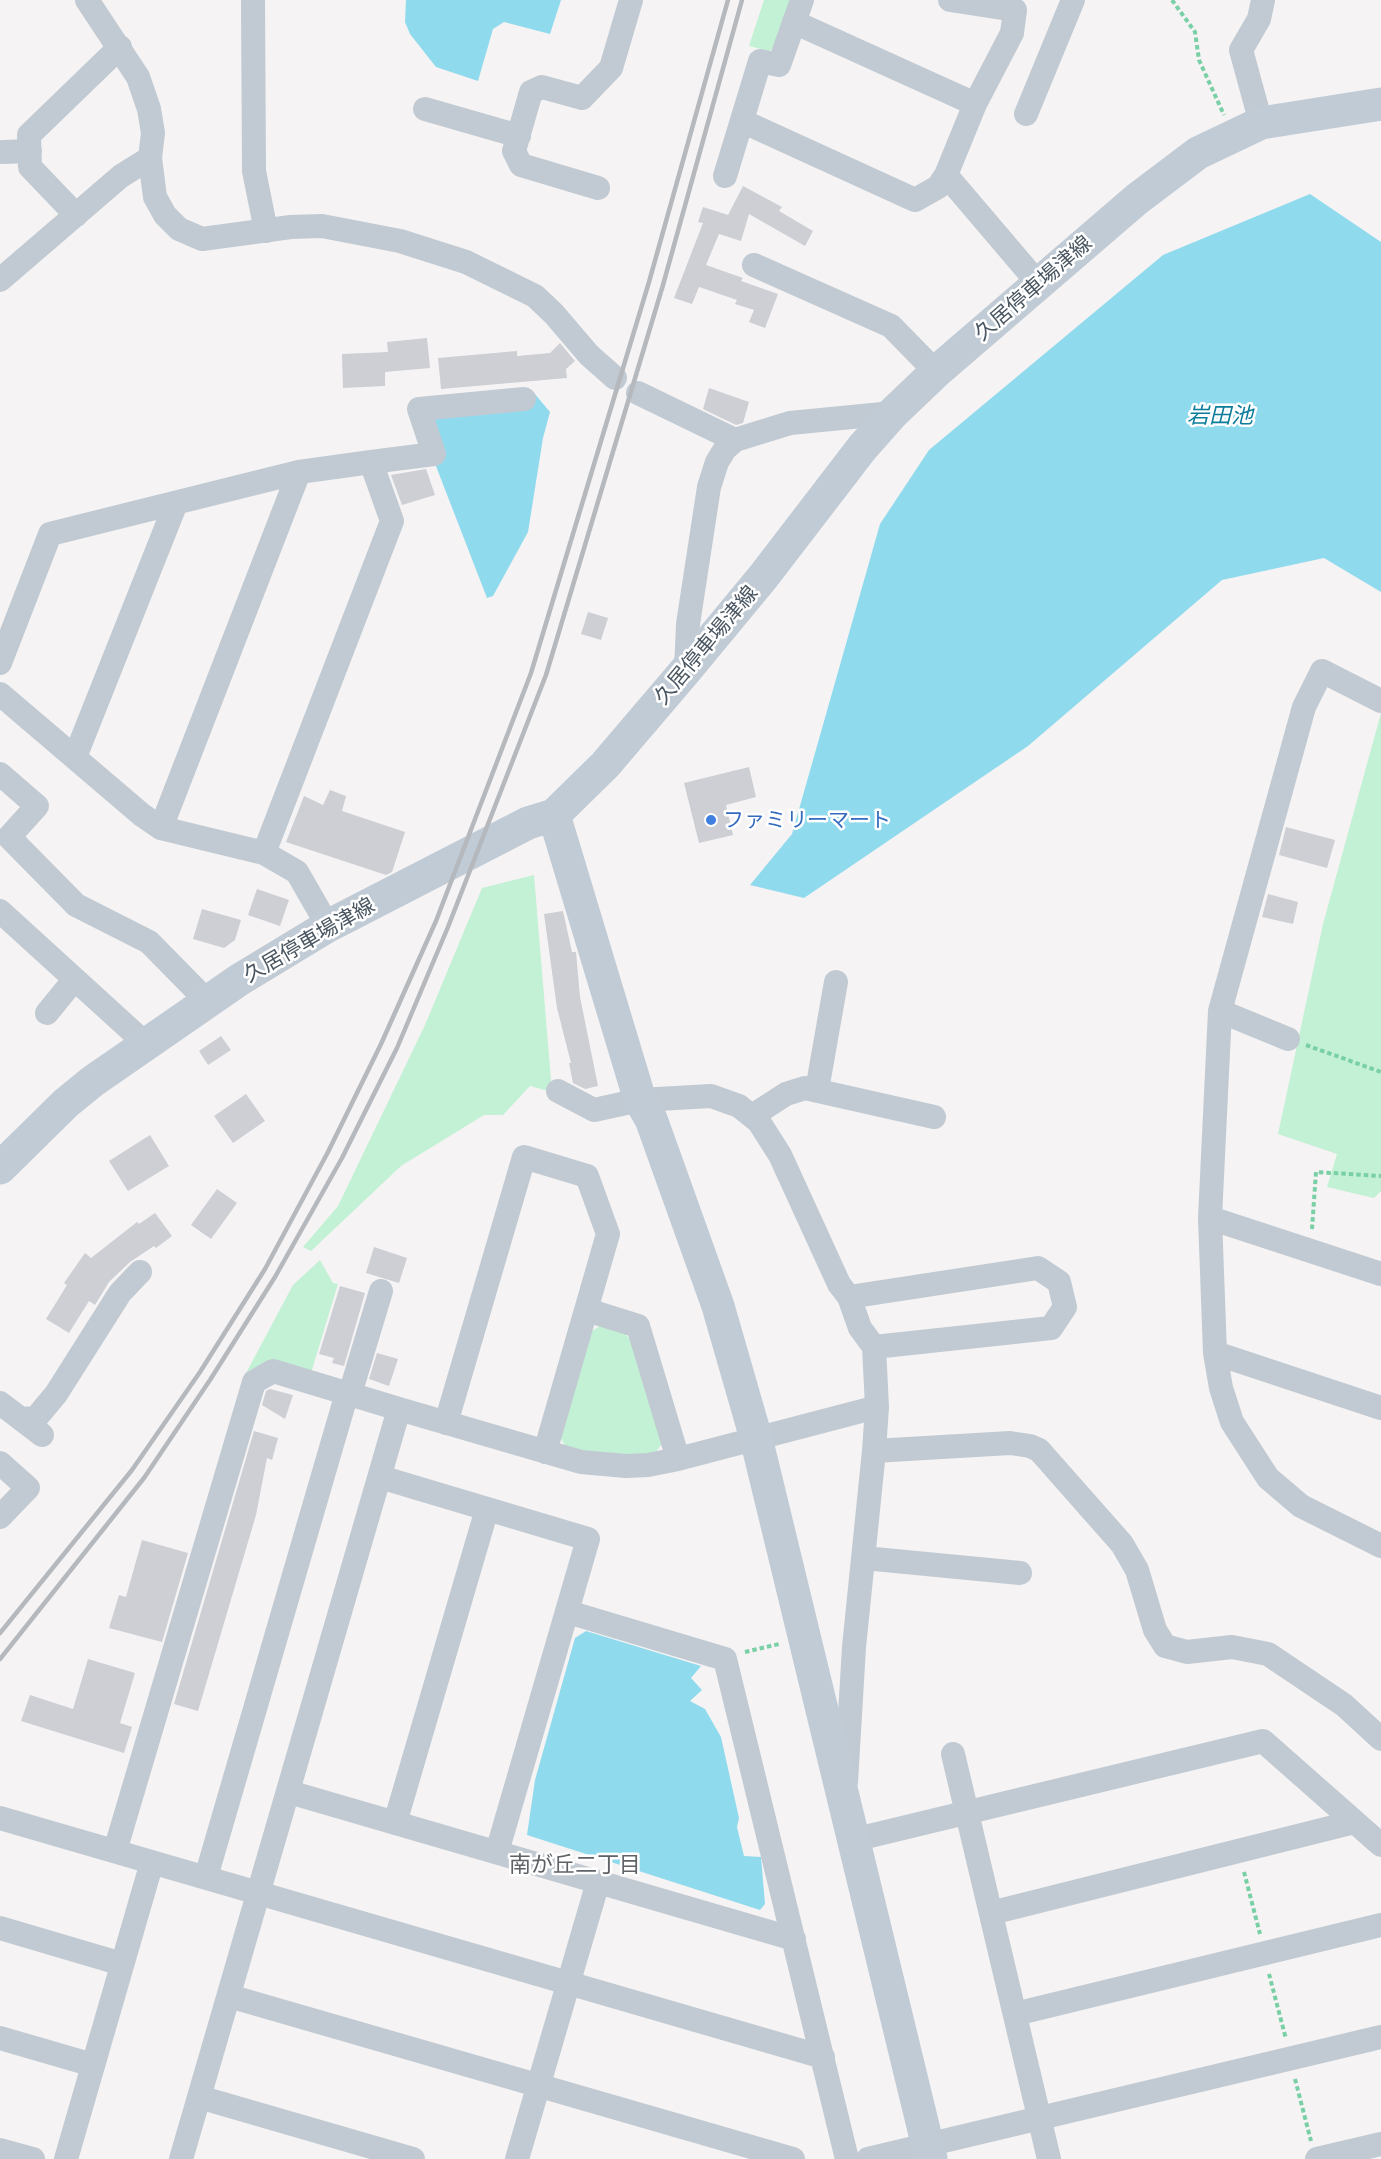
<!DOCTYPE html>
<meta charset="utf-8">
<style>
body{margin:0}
canvas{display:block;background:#f5f3f3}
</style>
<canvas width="1381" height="2159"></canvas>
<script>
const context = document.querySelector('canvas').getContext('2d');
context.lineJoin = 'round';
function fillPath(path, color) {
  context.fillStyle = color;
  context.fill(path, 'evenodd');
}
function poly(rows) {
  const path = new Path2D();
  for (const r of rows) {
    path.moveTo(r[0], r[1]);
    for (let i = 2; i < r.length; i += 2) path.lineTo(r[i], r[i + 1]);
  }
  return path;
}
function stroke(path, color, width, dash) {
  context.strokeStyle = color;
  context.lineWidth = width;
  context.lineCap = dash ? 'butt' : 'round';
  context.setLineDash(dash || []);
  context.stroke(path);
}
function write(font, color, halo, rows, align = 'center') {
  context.font = font + ' "Exo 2","Noto Sans JP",sans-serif';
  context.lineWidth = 5;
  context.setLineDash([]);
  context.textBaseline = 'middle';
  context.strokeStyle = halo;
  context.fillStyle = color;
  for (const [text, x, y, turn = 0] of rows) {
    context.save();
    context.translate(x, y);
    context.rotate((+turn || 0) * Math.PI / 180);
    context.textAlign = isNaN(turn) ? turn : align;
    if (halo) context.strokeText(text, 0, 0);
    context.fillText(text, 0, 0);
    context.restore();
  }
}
fillPath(poly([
 [764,0,793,0,778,45,769,51,749,46],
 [1381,713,1381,1191,1374,1198,1327,1187,1337,1154,1278,1134,1323,924],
 [534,875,552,1092,530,1086,503,1115,484,1115,401,1166,311,1251,303,1247,338,1206,425,1025,482,888],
 [320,1260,333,1283,338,1284,311,1373,271,1361,245,1375,293,1285],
 [602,1325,623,1332,633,1342,663,1442,654,1455,617,1456,567,1449,559,1435,590,1332]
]), '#c3f1d5');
fillPath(poly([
 [406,0,561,0,550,34,504,22,493,29,478,81,436,67,410,34,405,22],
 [1310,194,1381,242,1381,592,1324,558,1222,580,1028,746,804,898,750,885,792,834,880,524,929,450,1163,255],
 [534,393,550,412,543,438,528,532,493,596,487,598,434,461,431,414],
 [586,1631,701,1666,691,1678,702,1690,690,1701,705,1709,721,1737,739,1818,737,1827,744,1856,761,1857,765,1904,760,1910,527,1835,535,1780,575,1638]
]), '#90daee');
fillPath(poly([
 [743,186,782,207,779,211,813,231,805,246,749,214,741,241,719,234,706,265,743,278,741,281,778,294,765,328,749,322,754,310,735,304,737,300,699,287,692,304,674,298,703,223,698,222,703,207,728,215],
 [427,338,430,368,385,372,385,386,343,388,342,354,388,352,387,342],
 [560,343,575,361,566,369,567,378,441,389,438,358,517,351,517,356,550,353],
 [709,388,749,402,743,423,736,425,703,409],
 [426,469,435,495,402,505,391,475],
 [588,612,608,618,601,640,581,634],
 [749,767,756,797,726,805,733,835,699,843,684,783],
 [330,790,346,796,342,811,405,832,392,872,386,875,286,842,304,796,323,805],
 [1286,827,1335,840,1327,868,1279,855],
 [257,889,289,900,280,926,248,915],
 [1268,894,1298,902,1293,924,1262,917],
 [202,909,241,920,235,940,224,948,193,939],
 [563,911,572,952,576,952,580,997,598,1086,585,1089,573,1083,569,1063,571,1063,557,1008,544,914],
 [221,1036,231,1050,208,1065,199,1051],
 [246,1094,265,1121,233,1143,214,1116],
 [150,1135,169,1166,128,1191,109,1161],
 [217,1189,237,1203,211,1239,191,1225],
 [155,1213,172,1236,156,1248,154,1246,130,1262,109,1282,95,1305,89,1301,69,1333,46,1319,67,1285,64,1283,85,1253,91,1258,137,1222,139,1224],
 [374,1247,407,1258,399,1283,366,1273],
 [340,1286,365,1293,344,1366,332,1363,334,1358,319,1354],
 [377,1353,398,1359,389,1386,369,1379],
 [270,1389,293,1395,285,1419,262,1405,266,1391],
 [254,1431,278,1438,272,1460,267,1458,256,1515,198,1711,174,1704],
 [142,1540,188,1553,162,1642,109,1628,119,1595,126,1597],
 [88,1659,135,1673,120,1723,132,1727,124,1753,21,1721,30,1695,73,1709]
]), '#cdcfd5');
stroke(poly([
 [1172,0,1195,32,1199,60,1224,115],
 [1306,1045,1381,1072],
 [1312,1229,1316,1172,1381,1176],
 [745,1652,779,1644],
 [1244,1872,1260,1934],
 [1269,1974,1286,2039],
 [1295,2079,1311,2141]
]), '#7ad0a6', 4, [4.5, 3]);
stroke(poly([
 [87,0,138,77,149,109,153,133,150,158,155,197,165,215,179,229,202,239,291,227,322,226,400,241,466,262,535,296,554,314,589,355,615,378],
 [253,0,254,171,266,231],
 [950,0,1015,10,1012,33,975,104,946,175,1038,283],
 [794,22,975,104],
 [425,109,519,136],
 [1026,114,1073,0],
 [742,121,915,200,938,187,946,175],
 [1261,123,1241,50,1259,19,1263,0],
 [3,152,30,151],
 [725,176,760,61,779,65,802,0],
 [598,188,521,165,514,151,531,92,542,87,582,98,611,68,631,0],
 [76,215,30,167,29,135,120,47],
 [754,265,891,326,936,372],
 [0,280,121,176,150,158],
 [638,393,735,440,790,423,893,413],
 [371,462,434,454,419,409,524,399],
 [0,663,50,534,299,472,371,462,392,521,264,853],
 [686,670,688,624,709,487,717,462,725,449,735,440],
 [0,694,142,815,161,828,264,853,297,872,328,926],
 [1381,701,1322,671,1304,707,1220,1011,1210,1218,1215,1353,1221,1388,1232,1422,1268,1478,1301,1506,1381,1546],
 [75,757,176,503],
 [0,774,37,806,9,837,76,905,149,942,209,1003],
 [161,828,299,472],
 [0,911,146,1044],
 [1220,1011,1288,1039],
 [47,1013,74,980],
 [817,1090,836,982],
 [558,1091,594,1110,640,1100,711,1096,739,1106,759,1122,780,1155,839,1284,849,1297,860,1328,874,1347,877,1407,874,1451,854,1647,846,1782],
 [752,1116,786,1094,805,1088,934,1117],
 [1210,1218,1381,1274],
 [849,1297,1038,1268,1059,1282,1065,1307,1051,1328,874,1347],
 [587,1310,638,1326,678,1459],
 [1215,1353,1381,1408],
 [350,1394,381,1291],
 [0,1403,42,1435],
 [21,1419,36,1418,56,1394,120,1293,140,1272],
 [446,1423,524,1157,587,1176,608,1234,545,1452],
 [874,1451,1010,1443,1030,1446,1039,1450,1122,1544,1137,1570,1155,1630,1165,1646,1187,1652,1232,1647,1268,1654,1344,1705,1381,1739],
 [0,1463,28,1488,0,1517],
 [380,1477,588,1539,497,1852],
 [864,1558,1020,1573],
 [568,1612,725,1659,847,2159],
 [953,1754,1049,2159],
 [289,1792,794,1939],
 [0,1818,823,2057],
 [395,1823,487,1509],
 [853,1840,1263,1741,1381,1845],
 [115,1851,254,1382,273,1371,399,1409],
 [206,1877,347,1393],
 [991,1913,1354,1822],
 [0,1928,122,1964],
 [229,1996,793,2159],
 [1015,2014,1381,1925],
 [0,2038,93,2065],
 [199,2097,413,2159],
 [0,2150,33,2159],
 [66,2159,152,1862],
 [181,2159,399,1409,581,1462,626,1466,648,1465,678,1459,877,1407],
 [517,2159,598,1882],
 [868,2159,1381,2037],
 [1317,2159,1381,2144]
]), '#c1cad2', 24);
stroke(poly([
 [554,815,640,1100,651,1119,718,1306,756,1438,931,2159],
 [0,1168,66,1103,93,1081,239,980,328,926,528,823,554,815,605,765,686,670,763,577,862,448,893,413,936,372,1137,199,1198,153,1261,123,1381,104]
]), '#c1cbd6', 33);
stroke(poly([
 [0,1633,132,1470,200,1372,265,1269,328,1152,381,1044,436,921,531,673,649,282,728,0],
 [0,1659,144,1478,210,1380,275,1277,342,1158,397,1048,448,927,546,675,663,285,742,0]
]), '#b5b8bd', 4.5);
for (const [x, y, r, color] of [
 [711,820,6,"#3f7fe0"]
]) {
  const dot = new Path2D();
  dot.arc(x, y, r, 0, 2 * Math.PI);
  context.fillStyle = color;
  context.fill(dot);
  stroke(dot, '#fff', 2);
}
write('21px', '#4a5661', '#fff', [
 ["久居停車場津線",1033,288,-41],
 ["久居停車場津線",706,645,-50],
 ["久居停車場津線",309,940,-30]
]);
write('21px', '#366cbe', '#fff', [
 ["ファミリーマート",723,820]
], 'left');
write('italic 22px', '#0c7c9b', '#fff', [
 ["岩田池",1220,416]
]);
write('22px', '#5f6368', '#fff', [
 ["南が丘二丁目",575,1865]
]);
</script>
